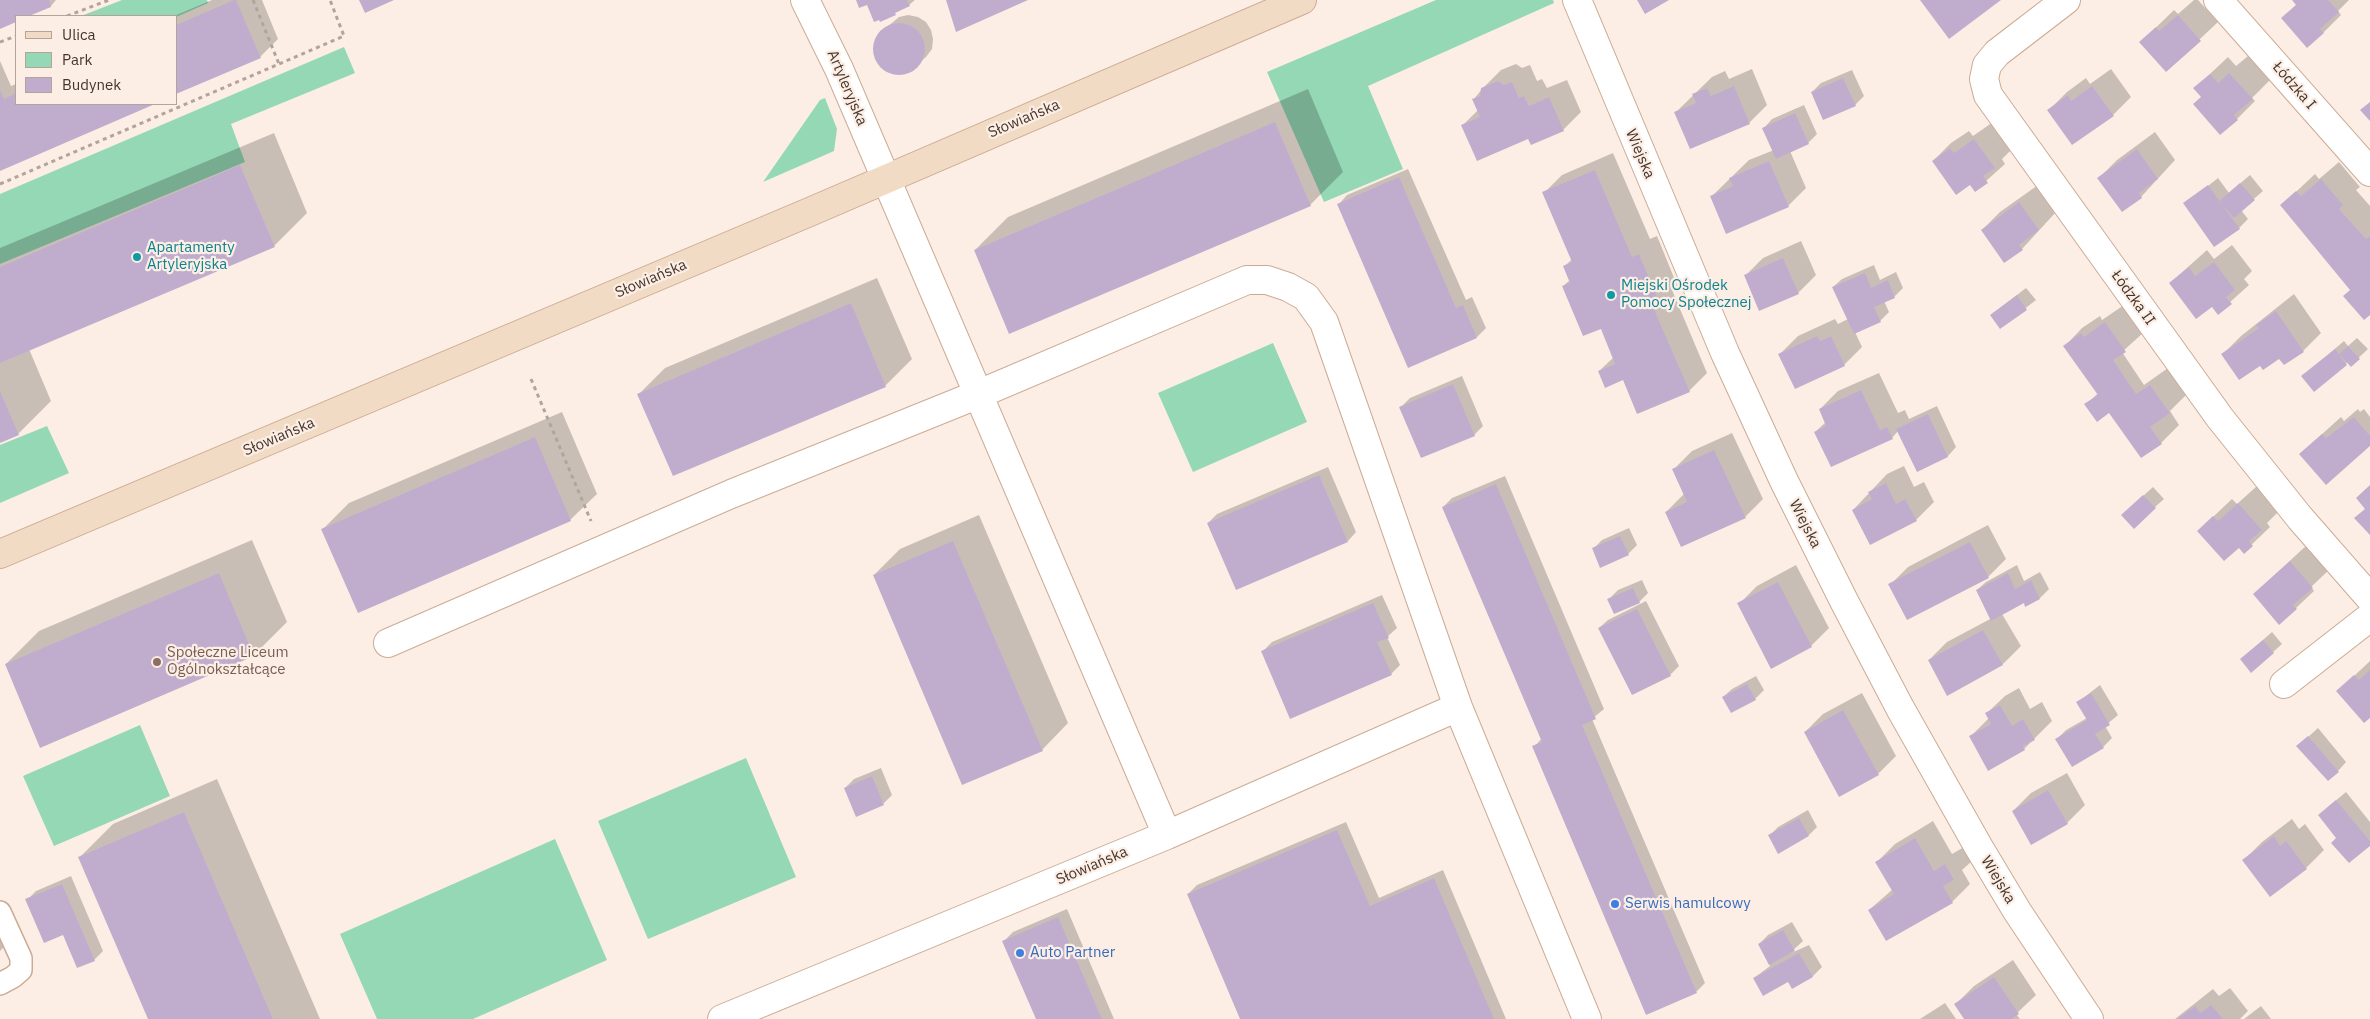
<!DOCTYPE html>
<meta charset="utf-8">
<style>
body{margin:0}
#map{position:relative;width:2370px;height:1019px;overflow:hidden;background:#fceee4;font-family:"IBM Plex Sans",sans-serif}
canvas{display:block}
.legend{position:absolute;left:15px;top:15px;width:162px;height:90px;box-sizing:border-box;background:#fceee4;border:1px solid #b2a49a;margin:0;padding:6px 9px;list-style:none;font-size:15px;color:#43352c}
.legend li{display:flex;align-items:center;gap:10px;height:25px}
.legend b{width:25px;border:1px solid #b2a49a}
</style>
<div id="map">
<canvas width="2370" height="1019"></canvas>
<ul class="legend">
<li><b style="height:6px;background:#f1dbc4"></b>Ulica</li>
<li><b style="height:14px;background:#95d8b6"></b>Park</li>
<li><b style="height:14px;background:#c0adce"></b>Budynek</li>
</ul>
</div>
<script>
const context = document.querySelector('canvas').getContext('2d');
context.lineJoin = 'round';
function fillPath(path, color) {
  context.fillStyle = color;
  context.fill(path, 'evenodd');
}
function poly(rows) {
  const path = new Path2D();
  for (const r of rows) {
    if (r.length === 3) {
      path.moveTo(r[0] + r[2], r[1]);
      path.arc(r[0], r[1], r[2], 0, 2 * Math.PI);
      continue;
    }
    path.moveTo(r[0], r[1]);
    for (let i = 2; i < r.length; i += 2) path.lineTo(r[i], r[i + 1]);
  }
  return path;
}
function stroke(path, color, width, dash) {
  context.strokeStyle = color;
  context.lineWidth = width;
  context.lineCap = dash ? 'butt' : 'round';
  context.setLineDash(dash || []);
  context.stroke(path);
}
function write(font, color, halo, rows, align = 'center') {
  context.font = font + ' "IBM Plex Sans",sans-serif';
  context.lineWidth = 4.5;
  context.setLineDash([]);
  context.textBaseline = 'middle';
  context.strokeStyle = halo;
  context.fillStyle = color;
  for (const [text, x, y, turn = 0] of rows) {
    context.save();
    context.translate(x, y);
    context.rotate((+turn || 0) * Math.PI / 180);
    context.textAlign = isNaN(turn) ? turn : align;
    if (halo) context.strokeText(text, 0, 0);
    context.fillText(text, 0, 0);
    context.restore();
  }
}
fillPath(poly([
 [122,0,207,0,208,3,176,17,81,16],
 [1436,0,1553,0,1554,3,1368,86,1403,169,1324,202,1267,72],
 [344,47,355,73,231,124,245,162,0,264,0,194],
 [825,98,837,129,834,151,763,182,820,100],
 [1273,343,1307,422,1193,472,1158,393],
 [47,426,69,473,0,503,0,445],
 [140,725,170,796,54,846,23,776],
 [746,758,796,877,648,939,598,821],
 [555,839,607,960,473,1019,377,1019,340,934]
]), '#95d8b6');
fillPath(poly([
 [0,0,56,0,51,6,26,16,16,16,16,20,0,27],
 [212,0,262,0,278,39,260,57,176,93,176,16,174,16],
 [857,0,915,0,909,5,868,3],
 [2194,0,2198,0,2218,22,2166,71,2141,42,2174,10,2178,14],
 [2294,0,2349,0,2338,11,2341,15,2323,33,2283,18,2297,4],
 [908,15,918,17,926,22,931,30,933,39,932,49,926,57,909,72,899,74,882,67,876,59,874,50,876,40,881,32,899,17],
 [2248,56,2270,80,2252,98,2255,101,2237,119,2202,97,2195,88,2228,57,2236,66],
 [0,61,11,86,16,84,16,104,152,104,0,170],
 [1516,64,1522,68,1530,65,1537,81,1542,79,1547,88,1567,80,1581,112,1563,130,1529,138,1463,125,1478,110,1474,99,1482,89,1501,70],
 [1752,69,1767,105,1749,123,1676,112,1712,77,1725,71,1729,79],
 [2111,69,2131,97,2113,115,2049,110,2067,92,2086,78,2090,84],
 [1852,70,1864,96,1855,105,1812,92,1821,83],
 [1308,89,1343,172,1310,205,975,250,1008,217],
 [1804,105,1817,134,1808,143,1790,151,1806,188,1788,206,1711,197,1749,160,1774,150,1764,128,1772,119],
 [1993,122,2012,149,2002,159,2005,164,1976,190,1971,184,1933,161,1951,143,1969,131,1973,136],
 [2155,132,2175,160,2141,197,2099,178,2117,160],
 [274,133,307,213,274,246,29,349,51,401,18,434,0,442,0,248],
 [1613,153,1650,239,1657,236,1677,285,1672,290,1707,373,1689,391,1623,379,1599,371,1614,357,1601,327,1563,286,1570,280,1564,267,1572,259,1544,193,1562,175],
 [2339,162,2360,187,2356,190,2370,206,2370,314,2282,205,2315,174,2319,179],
 [1408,169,1466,300,1472,297,1486,328,1477,337,1409,366,1339,204,1347,195],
 [2250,175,2263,191,2241,210,2248,219,2239,228,2185,204,2218,178,2229,193],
 [2038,185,2056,212,2022,249,2005,262,1982,230,2000,212],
 [1801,241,1816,275,1798,293,1745,276,1763,258],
 [2232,245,2252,271,2244,279,2249,285,2218,313,2213,305,2170,283,2207,250,2214,259],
 [1874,265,1880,280,1896,272,1903,288,1894,297,1884,301,1889,312,1880,321,1855,332,1862,347,1844,365,1780,354,1798,336,1835,319,1838,324,1848,319,1833,287,1842,279],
 [877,278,912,359,885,386,673,475,639,394,665,368],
 [2026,288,2036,300,2000,328,1991,315],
 [2294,294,2321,333,2303,351,2260,364,2223,354,2241,336],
 [2124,305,2143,333,2122,352,2144,385,2168,368,2187,394,2170,411,2179,425,2161,443,2141,457,2110,412,2086,405,2098,393,2065,346,2082,328,2100,316,2102,320],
 [2357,338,2368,349,2351,365,2348,362,2314,390,2303,376,2344,341,2348,346],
 [1879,373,1898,413,1905,410,1909,419,1937,406,1956,447,1948,456,1917,470,1898,431,1892,438,1815,432,1826,422,1820,409,1838,391],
 [1462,376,1483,426,1474,435,1401,407,1410,398],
 [2358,409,2360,412,2364,409,2370,417,2370,445,2300,454,2341,417,2344,421],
 [562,412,597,494,570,520,323,529,349,503],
 [1732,433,1763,499,1745,517,1666,512,1684,494,1674,469,1692,451],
 [1904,466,1914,487,1924,482,1934,502,1916,520,1853,510,1887,474],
 [1328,467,1356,532,1348,541,1208,523,1217,514],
 [1505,476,1604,709,1592,719,1705,983,1696,992,1534,747,1542,738,1443,507,1452,498],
 [2257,486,2279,511,2267,523,2270,527,2244,552,2239,547,2198,531,2232,499,2237,504],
 [2153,487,2164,499,2155,507,2131,507],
 [979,515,1068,723,1042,750,874,575,900,549],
 [1988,525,2006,559,1988,577,1890,585,1908,567],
 [1629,528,1637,545,1628,554,1593,549,1602,540],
 [252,540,287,622,254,655,41,746,6,664,39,631],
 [2308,544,2330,569,2311,587,2314,591,2296,608,2254,594],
 [1796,565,1829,628,1811,646,1739,604,1757,586],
 [2017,565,2024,581,2040,572,2049,589,2040,598,2026,605,2024,602,2002,614,2021,646,2003,664,1929,660,1947,642,1992,618,1977,590,1986,582],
 [1642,580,1648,593,1639,602,1609,599,1618,590],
 [1382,595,1397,628,1387,637,1400,665,1391,674,1263,651,1272,642],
 [1646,601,1679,666,1670,675,1599,628,1608,620],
 [2272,632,2282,644,2273,652,2241,659],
 [2370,661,2370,716,2338,691],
 [1756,676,1764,690,1755,699,1723,697,1732,689],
 [2100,685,2118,715,2105,726,2112,738,2103,747,2057,739,2066,730,2087,718,2078,702],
 [2019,688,2030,709,2042,702,2052,721,2024,749,1971,736,1989,718,1987,713,2005,696],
 [1862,693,1896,756,1878,774,1840,795,1805,732,1823,714],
 [2318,728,2346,762,2338,771,2298,746],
 [881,768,892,795,883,804,845,788,854,779],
 [2067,773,2085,805,2067,823,2013,811,2031,793],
 [217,779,320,1019,149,1019,80,857,113,824],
 [2346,792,2370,822,2370,844,2338,838,2328,807],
 [1808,810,1817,827,1809,835,1769,836,1778,827],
 [2292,819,2299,829,2305,824,2324,850,2306,868,2244,860,2262,842],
 [1933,821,1952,854,1964,847,1972,861,1962,870,1970,884,1952,902,1869,910,1893,889,1877,862,1895,844],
 [1346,822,1379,898,1443,870,1506,1019,1241,1019,1188,894,1197,885],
 [71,876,103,951,94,960,27,900,36,891],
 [1067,909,1114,1019,1037,1019,1004,941,1013,932],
 [1792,922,1803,941,1789,954,1809,945,1822,967,1813,976,1792,987,1788,980,1754,978,1770,966,1759,944,1768,935],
 [0,927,8,943,0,951],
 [2013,960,2036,995,2016,1014,2020,1019,1966,1019,1956,1004,1974,986],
 [2230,988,2248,1011,2240,1019,2175,1019,2213,989,2219,996],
 [1945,1003,1956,1019,1920,1019],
 [2261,1006,2271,1019,2244,1019]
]), '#0003');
fillPath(poly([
 [0,0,49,0,51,7,29,16,16,16,16,22,0,29],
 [234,0,236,0,261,58,176,94,176,25],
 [359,0,394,0,365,13],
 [856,0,907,0,910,6,895,13,896,15,880,22,879,20,874,22,867,5,859,8],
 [946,0,1028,0,956,32],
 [1637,0,1669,0,1645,14],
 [1920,0,2001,0,1949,39],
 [2292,0,2328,0,2339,12,2320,29,2324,33,2307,48,2281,18,2296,5],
 [2178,15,2201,41,2166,72,2139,42,2156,27,2159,31],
 [899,49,26],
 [2229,73,2253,99,2234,115,2238,120,2220,135,2193,104,2201,97,2193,88,2210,74,2218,83],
 [1843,78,1856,106,1823,120,1811,92],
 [1498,81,1504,85,1512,82,1519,98,1524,96,1529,106,1549,97,1564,131,1531,145,1528,139,1477,161,1461,125,1480,117,1472,99,1480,96,1481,88],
 [1734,86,1750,124,1690,149,1674,112,1696,103,1692,94,1707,88,1711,96],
 [2092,86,2114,116,2072,145,2047,110,2068,95,2071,101],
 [0,90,4,99,16,93,16,104,155,104,0,171],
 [2370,102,2370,121,2360,110],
 [1795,113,1809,144,1776,159,1762,128],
 [1275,122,1311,206,1009,334,974,250],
 [1974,139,1995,168,1983,176,1988,183,1975,192,1970,185,1956,195,1932,161,1950,148,1954,153],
 [2137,149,2158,179,2139,193,2142,198,2122,212,2097,178],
 [1769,161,1789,207,1726,234,1710,196,1733,186,1729,178],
 [240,165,275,247,0,363,0,267],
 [1595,170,1632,257,1639,254,1660,304,1653,307,1690,392,1637,414,1623,380,1605,388,1598,371,1615,364,1601,329,1583,336,1562,286,1570,283,1563,266,1572,262,1542,192],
 [1399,177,1456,308,1463,305,1477,338,1408,368,1337,204],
 [2321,179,2343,205,2339,209,2366,239,2370,236,2370,315,2364,320,2343,296,2350,290,2280,205,2296,191,2301,196],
 [2240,183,2255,200,2234,218,2219,201],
 [2208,185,2240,229,2214,247,2183,203],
 [2019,202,2039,230,2019,245,2023,250,2004,263,1981,230],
 [1783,258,1799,294,1759,311,1744,275],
 [2214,262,2235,290,2226,297,2232,304,2218,315,2212,307,2196,319,2169,283,2189,267,2195,276],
 [1865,273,1871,288,1888,280,1895,298,1874,307,1881,322,1854,334,1832,287],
 [2017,295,2027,310,2000,329,1990,315],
 [851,303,886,387,673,476,637,394],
 [2276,311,2304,352,2284,365,2279,359,2263,370,2260,366,2239,380,2221,354,2259,328,2256,325],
 [2105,322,2126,352,2113,360,2136,394,2150,385,2170,413,2150,427,2162,444,2141,458,2109,413,2097,422,2084,404,2098,395,2063,346,2081,333,2084,337],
 [1817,336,1820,341,1831,336,1845,366,1795,389,1778,354],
 [2348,346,2360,359,2351,367,2339,354],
 [2335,349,2347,365,2314,392,2301,376],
 [1453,384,1475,436,1421,458,1399,407],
 [1861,390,1880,430,1887,427,1893,439,1831,467,1814,432,1826,426,1819,409],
 [0,391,19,435,0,443],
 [1928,414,1948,457,1917,472,1896,429],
 [2354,417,2370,436,2370,446,2326,485,2299,454,2322,434,2326,438],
 [535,437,571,521,358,613,321,529],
 [1714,450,1746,518,1681,547,1665,512,1687,502,1672,469],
 [1319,475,1348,542,1236,590,1207,523],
 [1886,483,1896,504,1905,499,1917,521,1870,545,1852,510,1872,499,1868,492],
 [1496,484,1596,719,1582,725,1697,993,1646,1015,1532,746,1542,742,1442,507],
 [2370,485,2370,535,2354,518,2365,509,2356,498],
 [2143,495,2156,508,2134,529,2121,515],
 [2238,503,2262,530,2249,541,2253,546,2244,554,2239,548,2224,561,2197,531,2213,516,2218,521],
 [1620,536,1629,555,1600,568,1592,548],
 [953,541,1043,751,962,785,873,575],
 [1970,542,1989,578,1907,620,1888,584],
 [2290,561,2313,588,2293,605,2297,609,2279,625,2253,594],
 [219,573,254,656,40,748,5,664],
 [2008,573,2015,589,2031,580,2040,599,2025,607,2024,603,1991,621,1976,590],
 [1778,582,1812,647,1771,669,1737,603],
 [1633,588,1640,603,1614,614,1607,599],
 [1373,603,1389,638,1377,642,1392,675,1290,719,1261,651],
 [1637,609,1671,676,1632,695,1598,628],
 [1983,630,2003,665,1947,696,1928,660],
 [2263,640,2274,653,2251,673,2240,659],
 [2370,670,2370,718,2364,723,2336,691,2354,675,2359,680],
 [1747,684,1756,700,1731,713,1722,697],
 [2091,693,2110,725,2095,734,2104,748,2072,767,2055,739,2087,720,2076,702],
 [2000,705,2012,726,2023,719,2035,740,2023,746,2025,750,1988,771,1969,736,1991,724,1985,713],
 [1843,710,1879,775,1839,797,1804,732],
 [2308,736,2339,772,2328,781,2296,746],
 [872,776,884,805,856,817,844,788],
 [2048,790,2068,824,2031,845,2012,811],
 [2336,800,2370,841,2370,846,2349,863,2331,843,2336,838,2318,815],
 [184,812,273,1019,148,1019,78,857],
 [1799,818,1809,836,1778,854,1768,835],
 [1337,830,1370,906,1434,878,1494,1019,1240,1019,1187,894],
 [2274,836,2280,846,2286,841,2307,869,2270,897,2242,860],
 [1915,838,1934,871,1945,864,1954,880,1943,886,1953,903,1886,941,1868,910,1894,894,1875,862],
 [62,884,95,961,77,968,63,935,44,943,25,899],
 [1058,917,1102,1019,1036,1019,1002,941],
 [1783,930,1795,951,1769,965,1758,944],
 [1799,953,1813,977,1792,989,1788,982,1763,996,1753,978],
 [1994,977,2019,1014,2011,1019,1964,1019,1954,1004],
 [2211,1005,2223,1019,2177,1019,2195,1006,2200,1013]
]), '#c0adce');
const lane = poly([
 [0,912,21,958,21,970,13,977,0,984]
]);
const street = poly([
 [805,0,839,69,1167,835],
 [1577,0,1725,353,1784,481,1844,601,1900,708,1978,846,2017,911,2089,1019],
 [2066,0,1997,53,1987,65,1984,79,1988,95,2220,418,2300,518,2370,598],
 [2218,0,2370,172],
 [388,643,731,494,979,394,1247,280,1267,280,1288,287,1306,297,1324,322,1458,707,1587,1019],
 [2284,684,2370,617],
 [722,1019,1167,835,1458,707]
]);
const secondary = poly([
 [0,554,812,211,1302,0]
]);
stroke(lane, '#ccab94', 24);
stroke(street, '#ccab94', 30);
stroke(secondary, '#ccab94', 30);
stroke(poly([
 [253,0,279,64],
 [67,16,109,0],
 [0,42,16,36],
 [0,184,344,36,330,0],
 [531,379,591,521]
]), '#b2a49a', 3, [4, 4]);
stroke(lane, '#fff', 21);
stroke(street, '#fff', 28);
stroke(secondary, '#f1dbc4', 28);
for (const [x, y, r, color] of [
 [137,257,5,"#0f9aa8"],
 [1611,295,5,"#0f9aa8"],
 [157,662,5,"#8d6e63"],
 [1615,904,5,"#3f7fe0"],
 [1020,953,5,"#3f7fe0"]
]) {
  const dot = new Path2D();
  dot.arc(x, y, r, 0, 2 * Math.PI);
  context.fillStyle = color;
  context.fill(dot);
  stroke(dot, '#fceee4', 2);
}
write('15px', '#43352c', '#fceee4', [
 ["Łódzka I",2294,86,49],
 ["Artyleryjska",847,88,67],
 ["Słowiańska",1024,119,-23],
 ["Wiejska",1640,154,67],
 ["Słowiańska",651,279,-23],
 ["Łódzka II",2133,298,54],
 ["Słowiańska",279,437,-23],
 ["Wiejska",1805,524,63],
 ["Słowiańska",1092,866,-23],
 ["Wiejska",1998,880,59]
]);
write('15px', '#0d838f', '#fceee4', [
 ["Apartamenty",147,248],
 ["Artyleryjska",147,265],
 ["Miejski Ośrodek",1621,286],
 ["Pomocy Społecznej",1621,303]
], 'left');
write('15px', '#785e54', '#fceee4', [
 ["Społeczne Liceum",167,653],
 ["Ogólnokształcące",167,670]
], 'left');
write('15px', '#366cbe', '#fceee4', [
 ["Serwis hamulcowy",1625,904],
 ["Auto Partner",1030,953]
], 'left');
</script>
